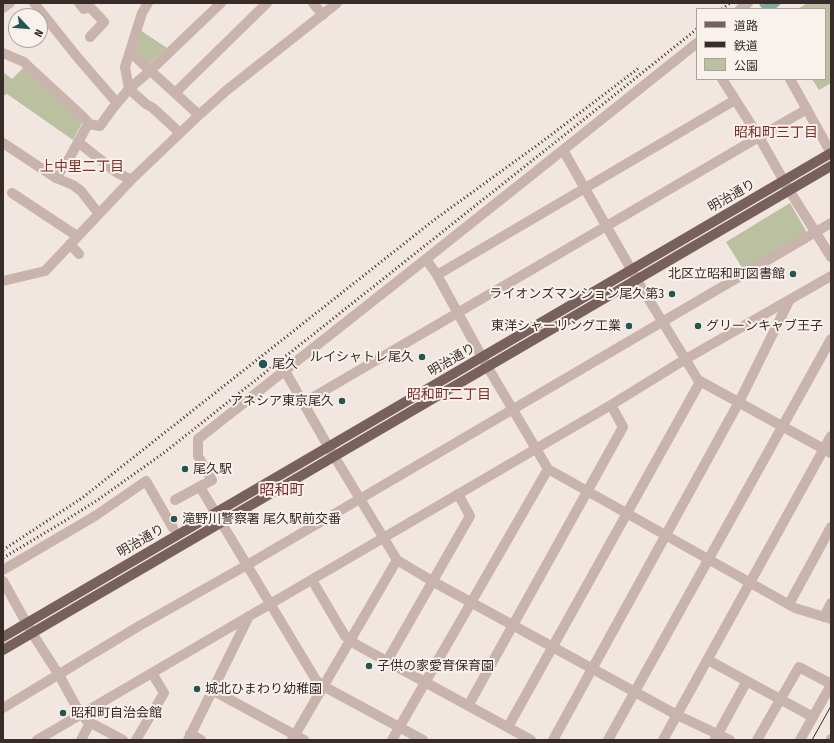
<!DOCTYPE html>
<meta charset="utf-8">
<style>
body{margin:0}
#map{position:relative;width:834px;height:743px;overflow:hidden;background:#f1e6e0;font-family:"Fira Sans Condensed","Noto Sans JP",sans-serif}
canvas{display:block}
.frame{position:absolute;inset:0;border:4px solid #382c2b;pointer-events:none}
.legend{position:absolute;left:696px;top:8px;width:130px;height:72px;box-sizing:border-box;background:#f9f1ec;border:1px solid #aca29f;margin:0;padding:5px 7px;list-style:none;font-size:12px;color:#382c2b}
.legend li{display:flex;align-items:center;gap:8px;height:20px}
.legend b{width:20px;border:1px solid #aca29f}
.north{position:absolute;left:8px;top:8px;width:40px;height:40px;box-sizing:border-box;background:#f9f1ec;border:1px solid #aca29f;border-radius:50%;rotate:116deg;font-size:11px;font-weight:700;line-height:16px;text-align:center;color:#382c2b}
.north::after{content:'';display:block;margin:auto;width:14px;height:18px;background:#235650;clip-path:polygon(50% 0,100% 100%,50% 72%,0 100%)}
</style>
<div id="map">
<canvas width="834" height="743"></canvas>
<div class="frame"></div>
<ul class="legend">
<li><b style="height:5px;background:#78615d"></b>道路</li>
<li><b style="height:5px;background:#382c2b"></b>鉄道</li>
<li><b style="height:11px;background:#bbc0a1"></b>公園</li>
</ul>
<div class="north">N</div>
</div>
<script>
const context = document.querySelector('canvas').getContext('2d');
context.lineJoin = 'round';
function fillPath(path, color) {
  context.fillStyle = color;
  context.fill(path, 'evenodd');
}
function poly(rows) {
  const path = new Path2D();
  for (const r of rows) {
    path.moveTo(r[0], r[1]);
    for (let i = 2; i < r.length; i += 2) path.lineTo(r[i], r[i + 1]);
  }
  return path;
}
function stroke(path, color, width, dash) {
  context.strokeStyle = color;
  context.lineWidth = width;
  context.lineCap = dash ? 'butt' : 'round';
  context.setLineDash(dash || []);
  context.stroke(path);
}
function write(font, color, halo, rows, align = 'center') {
  context.font = font + ' "Fira Sans Condensed","Noto Sans JP",sans-serif';
  context.lineWidth = 4;
  context.setLineDash([]);
  context.textBaseline = 'middle';
  context.strokeStyle = halo;
  context.fillStyle = color;
  for (const [text, x, y, turn = 0] of rows) {
    context.save();
    context.translate(x, y);
    context.rotate((+turn || 0) * Math.PI / 180);
    context.textAlign = isNaN(turn) ? turn : align;
    if (halo) context.strokeText(text, 0, 0);
    context.fillText(text, 0, 0);
    context.restore();
  }
}
fillPath(poly([
 [807,3,831,3,831,83,819,90,812,79,825,79,825,9,798,9],
 [140,30,167,48,150,64,133,48],
 [24,67,83,121,73,140,7,94,3,96,3,72,12,79],
 [790,203,806,231,805,236,743,269,726,242]
]), '#bbc0a1');
fillPath(poly([
 [762,3,782,3,775,9,763,9,759,5]
]), '#81aca6');
stroke(poly([
 [34,3,78,58,117,103],
 [79,3,84,9,90,7,104,22,90,37],
 [148,3,142,13,125,67,129,89,146,104,153,108,180,133],
 [313,3,323,15],
 [3,8,10,3],
 [740,9,748,3],
 [130,52,199,115],
 [3,53,24,62,30,68,81,115,87,121,88,124],
 [722,79,759,137,789,190,831,257],
 [790,79,831,153],
 [175,93,267,3],
 [78,142,116,172,131,180],
 [3,143,56,178,73,185,81,191,99,214],
 [563,150,697,43],
 [56,178,70,157,88,124,100,126,113,108,129,89,151,70,221,3],
 [12,193,77,236],
 [70,244,79,254],
 [437,275,735,100],
 [3,281,45,271,131,180,199,115,227,90,337,3],
 [285,371,328,446,397,560,432,581,677,715,730,740],
 [303,403,807,109],
 [831,453,698,380,640,285,563,150,426,259,437,275,487,366,548,469,795,608,831,619],
 [200,487,316,680,323,686,423,740],
 [175,500,212,480,198,456,198,439,426,259],
 [3,570,95,516,146,481,173,528],
 [312,580,345,636,357,645,531,740],
 [3,581,32,633,59,675,76,706,87,721,123,740],
 [789,604,831,527],
 [824,617,831,603],
 [708,660,813,717],
 [387,661,470,516,458,494],
 [212,690,304,740],
 [468,706,623,427,611,405],
 [3,708,139,626,247,565,831,223],
 [508,727,700,382],
 [190,734,201,740],
 [715,739,747,681],
 [37,740,611,405,684,360,831,276],
 [81,740,90,723],
 [136,740,164,693,152,673],
 [188,740,249,616],
 [292,740,397,560],
 [392,740,548,469],
 [553,740,739,402,789,301],
 [608,740,831,339],
 [663,740,831,436],
 [757,740,799,667,831,684],
 [800,740,831,685],
 [831,740,831,739]
]), '#c9b4ad', 10);
stroke(poly([
 [3,637,831,153],
 [3,650,831,166]
]), '#78615d', 10);
stroke(poly([
 [812,740,831,706]
]), '#382c2b', 1);
stroke(poly([
 [722,9,730,3],
 [3,550,82,498,434,220,543,141,640,67],
 [3,558,63,522,99,499,165,452,548,148,697,29]
]), '#382c2b', 3, [1, 3]);
for (const [x, y, r, color] of [
 [793,274,4,"#235650"],
 [672,294,4,"#235650"],
 [629,326,4,"#235650"],
 [698,326,4,"#235650"],
 [422,357,4,"#235650"],
 [263,364,5,"#235650"],
 [342,401,4,"#235650"],
 [185,469,4,"#235650"],
 [174,519,4,"#235650"],
 [369,666,4,"#235650"],
 [197,689,4,"#235650"],
 [63,713,4,"#235650"]
]) {
  const dot = new Path2D();
  dot.arc(x, y, r, 0, 2 * Math.PI);
  context.fillStyle = color;
  context.fill(dot);
  stroke(dot, '#f9f1ec', 1.5);
}
write('13px', '#382c2b', '#f9f1ec', [
 ["明治通り",732,196,-30],
 ["明治通り",452,360,-30],
 ["明治通り",141,541,-30]
]);
write('13px', '#382c2b', '#f9f1ec', [
 ["北区立昭和町図書館",785,274,"right"],
 ["ライオンズマンション尾久第3",664,294,"right"],
 ["東洋シャーリング工業",621,326,"right"],
 ["グリーンキャブ王子",706,326],
 ["ルイシャトレ尾久",414,357,"right"],
 ["尾久",272,364],
 ["アネシア東京尾久",334,401,"right"],
 ["尾久駅",193,469],
 ["滝野川警察署 尾久駅前交番",182,519],
 ["子供の家愛育保育園",377,666],
 ["城北ひまわり幼稚園",205,689],
 ["昭和町自治会館",71,713]
], 'left');
write('14px', '#802e2a', '#f9f1ec', [
 ["昭和町三丁目",776,133],
 ["上中里二丁目",82,167],
 ["昭和町二丁目",449,395]
]);
write('15px', '#802e2a', '#f9f1ec', [
 ["昭和町",282,491]
]);
</script>
